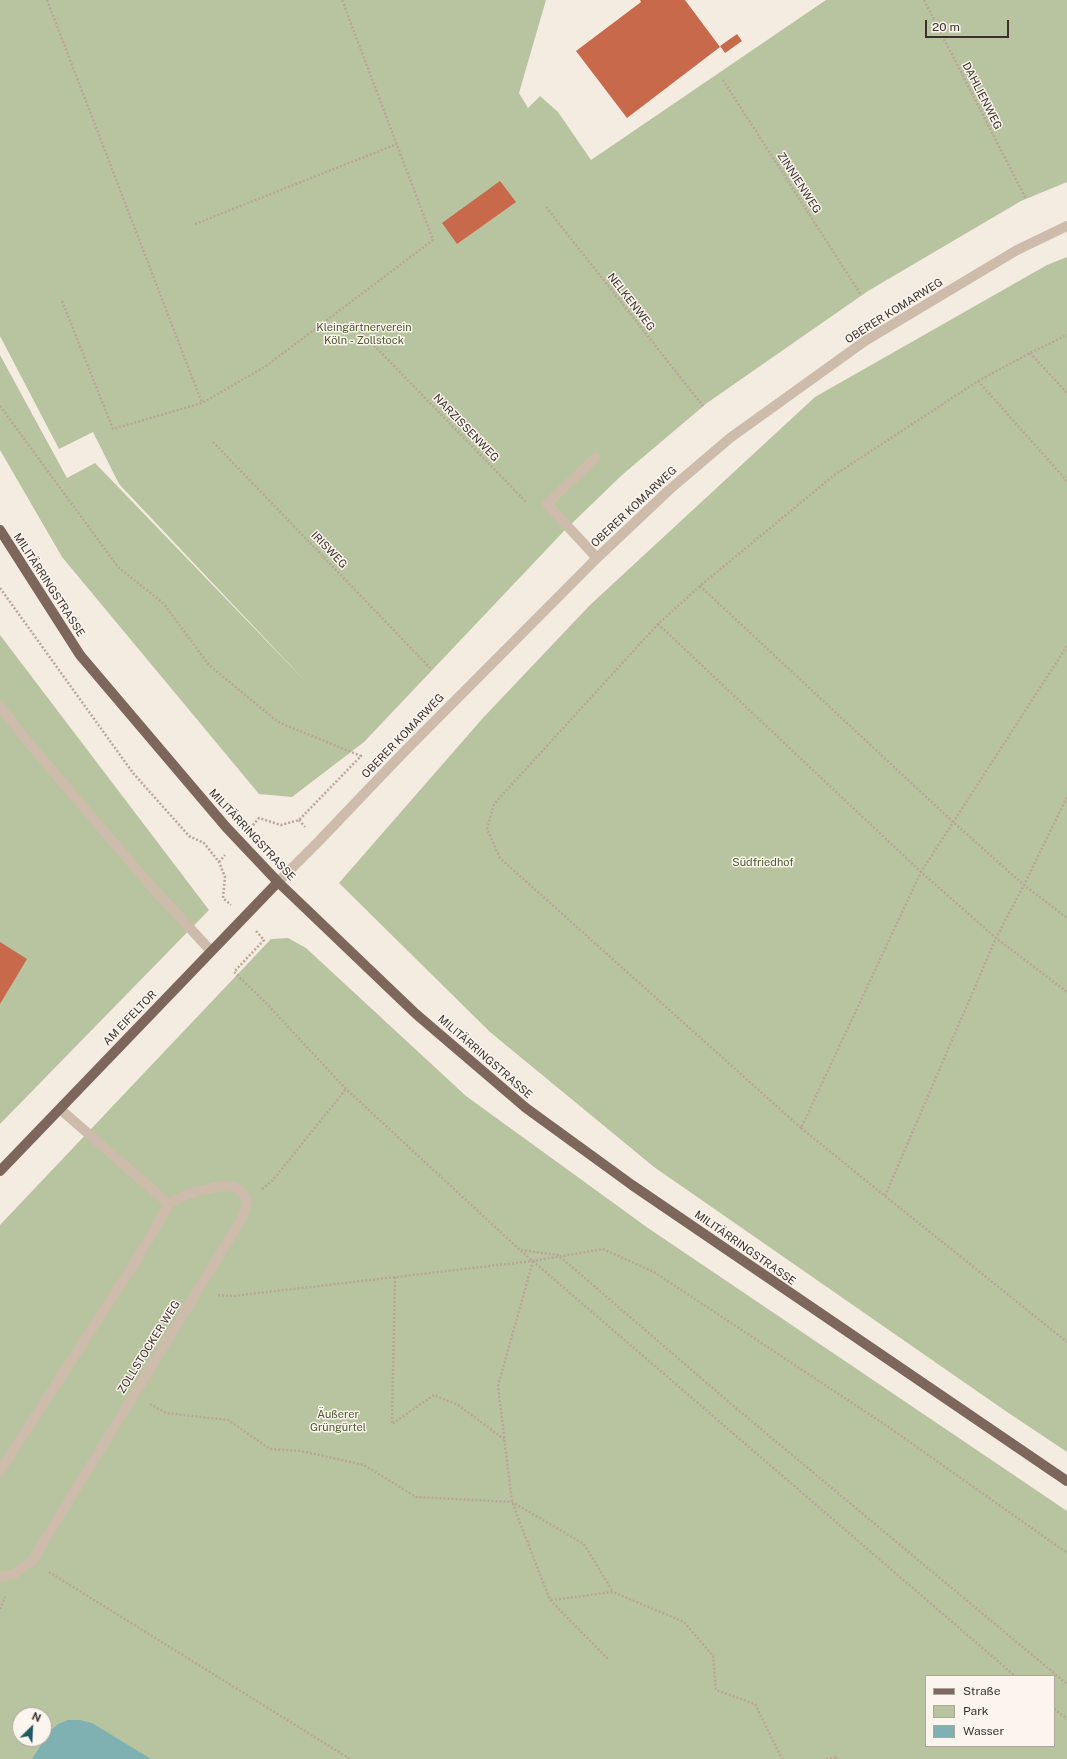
<!DOCTYPE html>
<meta charset="utf-8">
<style>
body{margin:0}
#map{position:relative;width:1067px;height:1759px;overflow:hidden;background:#f4ebe1;font-family:"Public Sans",sans-serif}
canvas{display:block}
.legend{position:absolute;left:925px;top:1675px;width:130px;height:72px;box-sizing:border-box;background:#fbf5ee;border:1px solid #aea6a0;margin:0;padding:5px 7px;list-style:none;font-size:12px;color:#3b302b}
.legend li{display:flex;align-items:center;gap:8px;height:20px}
.legend b{width:20px;border:1px solid #aea6a0}
.north{position:absolute;left:12px;top:1707px;width:40px;height:40px;box-sizing:border-box;background:#fbf5ee;border:1px solid #aea6a0;border-radius:50%;rotate:24deg;font-size:11px;font-weight:700;line-height:16px;text-align:center;color:#3b302b}
.north::after{content:'';display:block;margin:auto;width:14px;height:18px;background:#1f5a5e;clip-path:polygon(50% 0,100% 100%,50% 72%,0 100%)}
.scale{position:absolute;left:925px;top:20px;width:84px;height:18px;box-sizing:border-box;border:2px solid #3b302b;border-top:0;padding-left:5px;font-size:12px;line-height:14px;white-space:nowrap;color:#3b302b;-webkit-text-stroke:3px #fbf5ee;paint-order:stroke}
</style>
<div id="map">
<canvas width="1067" height="1759"></canvas>
<ul class="legend">
<li><b style="height:5px;background:#7d675c"></b>Straße</li>
<li><b style="height:11px;background:#b8c4a0"></b>Park</li>
<li><b style="height:11px;background:#7fb0b2"></b>Wasser</li>
</ul>
<div class="north">N</div>
<div class="scale">20 m</div>
</div>
<script>
const context = document.querySelector('canvas').getContext('2d');
context.lineJoin = 'round';
function fillPath(path, color) {
  context.fillStyle = color;
  context.fill(path, 'evenodd');
}
function poly(rows) {
  const path = new Path2D();
  for (const r of rows) {
    path.moveTo(r[0], r[1]);
    for (let i = 2; i < r.length; i += 2) path.lineTo(r[i], r[i + 1]);
  }
  return path;
}
function stroke(path, color, width, dash) {
  context.strokeStyle = color;
  context.lineWidth = width;
  context.lineCap = dash ? 'butt' : 'round';
  context.setLineDash(dash || []);
  context.stroke(path);
}
function write(font, color, halo, rows, align = 'center') {
  context.font = font + ' "Public Sans",sans-serif';
  context.lineWidth = 3;
  context.setLineDash([]);
  context.textBaseline = 'middle';
  context.strokeStyle = halo;
  context.fillStyle = color;
  for (const [text, x, y, turn = 0] of rows) {
    context.save();
    context.translate(x, y);
    context.rotate((+turn || 0) * Math.PI / 180);
    context.textAlign = isNaN(turn) ? turn : align;
    if (halo) context.strokeText(text, 0, 0);
    context.fillText(text, 0, 0);
    context.restore();
  }
}
fillPath(poly([
 [0,0,546,0,519,93,528,108,540,96,558,112,591,160,826,0,1067,0,1067,182,1021,201,868,291,707,403,622,475,564,531,364,742,292,797,259,794,62,557,0,450,0,355,67,478,95,463,309,685,119,484,93,432,59,449,0,336],
 [1067,257,1067,1452,1007,1412,654,1167,490,1032,339,883,482,719,590,605,815,397,1047,265],
 [0,635,209,910,0,1124],
 [288,938,306,948,466,1096,648,1228,1067,1511,1067,1759,0,1759,0,1225,271,939],
 [926,1676,1054,1676,1054,1746,926,1746],
 [20,1715,44,1715,44,1739,20,1739]
]), '#b8c4a0');
fillPath(poly([
 [68,1720,80,1720,92,1723,151,1759,32,1759,49,1732,58,1724]
]), '#7fb0b2');
fillPath(poly([
 [640,0,685,0,720,47,627,118,576,51,641,2],
 [737,34,742,41,725,53,720,46],
 [500,181,516,202,457,244,442,223],
 [0,942,27,959,0,1004]
]), '#c8694b');
stroke(poly([
 [47,0,202,403],
 [924,0,1026,199],
 [723,80,861,295],
 [546,207,703,406],
 [195,224,397,144],
 [62,301,113,429,202,403,266,366,433,240,342,0],
 [360,331,527,503],
 [1030,353,1067,393],
 [978,381,1067,481],
 [0,406,118,567,164,604,209,665,278,722,361,756,299,820,281,825,259,818,252,826],
 [213,442,432,670],
 [700,586,952,821,1024,885,1067,918],
 [0,588,133,773,189,836,204,843,219,862,225,877,223,898,231,905],
 [658,624,921,872,996,938,1067,992],
 [1067,646,921,872,801,1128,885,1196,996,938,1024,885,1067,797],
 [299,820,305,827],
 [219,862,225,855],
 [256,931,264,940,234,972,264,1001,346,1089,520,1250,1015,1676],
 [801,1128,500,858,487,829,494,804,658,624,700,586,833,476,978,381,1030,353,1067,335],
 [262,1189,273,1180,346,1089],
 [885,1196,1067,1342],
 [521,1250,558,1255,737,1409,1067,1684],
 [533,1261,498,1386,512,1502,550,1600,609,1660],
 [395,1277,392,1424,434,1395,458,1405,504,1439],
 [218,1295,233,1296,533,1261,603,1249,654,1272,890,1428,1067,1553],
 [150,1404,166,1413,228,1420,270,1449,301,1451,364,1465,416,1497,512,1502,584,1544,613,1592],
 [49,1572,350,1759],
 [551,1600,613,1592,684,1622,713,1656,716,1690,755,1704,782,1759],
 [0,1609,5,1597],
 [1054,1709,1067,1719],
 [826,1759,837,1757,837,1759]
]), '#b9a596', 2.5, [2, 2]);
stroke(poly([
 [595,458,547,504,597,558],
 [0,706,28,742,150,885,211,951],
 [278,882,319,841,402,754,597,558,669,490,730,438,865,341,1017,250,1067,226],
 [60,1109,169,1204],
 [0,1471,139,1256,169,1204],
 [0,1577,14,1574,32,1561,241,1220,247,1202,243,1193,232,1186,216,1187,187,1194,169,1204]
]), '#cdbbac', 10);
stroke(poly([
 [0,530,80,655,226,827,278,882,416,1014,526,1108,632,1185,1067,1481],
 [0,1171,278,882]
]), '#7d675c', 10);
write('11px', '#3b302b', '#fbf5ee', [
 ["DAHLIENWEG",982,96,63],
 ["ZINNIENWEG",799,183,57],
 ["NELKENWEG",631,302,52],
 ["OBERER KOMARWEG",894,311,-32],
 ["NARZISSENWEG",466,428,46],
 ["OBERER KOMARWEG",634,507,-43],
 ["IRISWEG",329,550,46],
 ["MILITÄRRINGSTRASSE",49,585,57],
 ["OBERER KOMARWEG",403,736,-46],
 ["MILITÄRRINGSTRASSE",252,835,47],
 ["AM EIFELTOR",130,1018,-46],
 ["MILITÄRRINGSTRASSE",485,1057,41],
 ["MILITÄRRINGSTRASSE",745,1248,35],
 ["ZOLLSTOCKER WEG",149,1347,-58]
]);
write('11px', '#4a5a2e', '#fbf5ee', [
 ["Kleingärtnerverein",364,328],
 ["Köln - Zollstock",364,341],
 ["Südfriedhof",763,863],
 ["Äußerer",338,1415],
 ["Grüngürtel",338,1428]
]);
</script>
